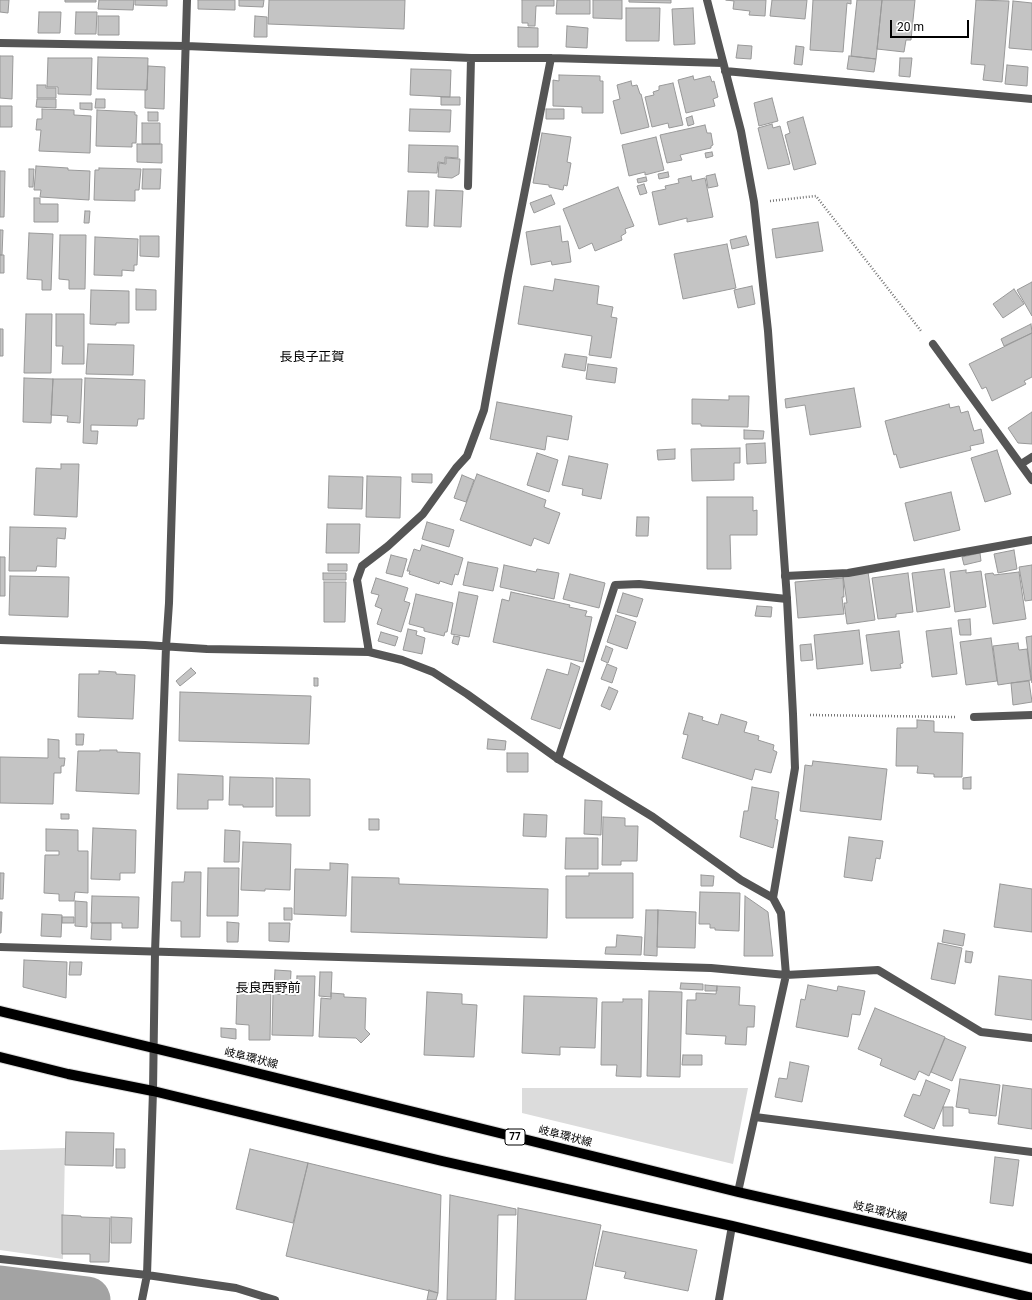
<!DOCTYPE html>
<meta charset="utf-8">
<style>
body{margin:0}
#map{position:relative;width:1032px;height:1300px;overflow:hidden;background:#fff;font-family:Roboto,sans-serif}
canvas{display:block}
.scale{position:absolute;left:890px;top:20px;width:79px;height:18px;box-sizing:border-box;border:2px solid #000;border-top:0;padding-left:5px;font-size:12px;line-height:14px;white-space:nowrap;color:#000;-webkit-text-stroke:3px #fff;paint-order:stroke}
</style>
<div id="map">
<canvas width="1032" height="1300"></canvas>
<div class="scale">20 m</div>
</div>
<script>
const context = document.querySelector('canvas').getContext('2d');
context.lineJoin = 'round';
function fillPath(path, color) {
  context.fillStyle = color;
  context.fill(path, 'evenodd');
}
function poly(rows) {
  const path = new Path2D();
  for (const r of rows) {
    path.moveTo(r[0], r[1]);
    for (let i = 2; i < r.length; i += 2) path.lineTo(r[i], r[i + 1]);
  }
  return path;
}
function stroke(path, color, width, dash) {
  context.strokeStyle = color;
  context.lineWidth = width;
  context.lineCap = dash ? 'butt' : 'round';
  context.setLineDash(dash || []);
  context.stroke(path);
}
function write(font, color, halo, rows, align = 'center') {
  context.font = font + ' Roboto,"Noto Sans JP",sans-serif';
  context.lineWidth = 4;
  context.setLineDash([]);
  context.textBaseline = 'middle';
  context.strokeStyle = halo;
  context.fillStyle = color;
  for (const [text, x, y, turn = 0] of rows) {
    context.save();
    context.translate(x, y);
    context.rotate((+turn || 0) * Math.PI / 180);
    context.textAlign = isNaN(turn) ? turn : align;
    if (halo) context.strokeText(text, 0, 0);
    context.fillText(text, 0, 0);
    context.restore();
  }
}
fillPath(poly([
 [522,1088,748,1088,733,1164,522,1113],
 [65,1148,63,1259,0,1250,0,1150]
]), '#dcdcdc');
stroke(poly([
 [0,1289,87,1300]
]), '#a3a3a3', 47);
const building = poly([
 [0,0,9,0,8,13,0,12,0,0],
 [65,0,96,0,96,2,65,2,65,0],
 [99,0,134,0,133,10,98,9,99,0],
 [135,0,167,0,167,6,135,5,135,0],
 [198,0,235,0,235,10,198,9,198,0],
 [239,0,264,0,263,7,239,6,239,0],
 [269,0,405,0,404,29,268,24,269,0],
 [522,0,554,0,554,6,536,6,535,26,528,26,528,23,522,23,522,0],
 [557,0,590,0,590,14,556,14,557,0],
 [593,0,622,0,622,19,593,18,593,0],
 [629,0,671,0,671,3,629,2,629,0],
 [726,0,766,0,765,16,749,15,750,11,733,9,734,1,726,0],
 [772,0,807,0,805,19,770,16,772,0],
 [813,0,851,0,851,4,847,3,843,52,810,50,813,0],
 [857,0,882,0,876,59,851,56,857,0],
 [882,0,915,0,911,40,906,40,904,52,877,49,882,0],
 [976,0,1009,1,1002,82,983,80,985,65,971,64,976,0],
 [1013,1,1032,3,1032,50,1009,48,1013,1],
 [626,8,660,8,659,41,626,41,626,8],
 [693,8,695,44,674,45,672,9,693,8],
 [39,12,61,12,60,33,38,33,39,12],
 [76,12,97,12,96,34,75,34,76,12],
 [98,16,119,16,119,35,98,35,98,16],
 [255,16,267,17,267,37,254,37,255,16],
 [567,26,588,28,587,48,566,47,567,26],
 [518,27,538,28,538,47,518,47,518,27],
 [738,45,752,46,751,59,736,58,738,45],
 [796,46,804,47,802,65,794,64,796,46],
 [0,56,13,56,12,99,0,98,0,56],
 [849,56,876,59,874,72,847,69,849,56],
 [98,57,148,58,147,90,97,89,98,57],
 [48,58,92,58,91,95,58,94,58,87,47,87,48,58],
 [900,58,912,58,910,77,899,76,900,58],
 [1007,65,1028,67,1027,86,1005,84,1007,65],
 [148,66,165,67,164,109,145,108,145,90,147,90,148,66],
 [411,69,451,70,450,97,410,95,411,69],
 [559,75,600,76,600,81,603,81,603,113,582,113,582,107,553,106,553,80,559,81,559,75],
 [693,76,694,80,710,76,712,82,714,81,718,97,713,99,715,106,686,113,678,80,693,76],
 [631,81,632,86,637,85,640,94,641,94,649,127,621,134,613,101,620,99,617,85,631,81],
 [673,83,683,125,669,128,668,123,652,127,645,97,654,95,653,92,659,90,659,86,673,83],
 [37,85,46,85,46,88,56,88,56,98,37,98,37,85],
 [441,97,460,97,460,105,441,105,441,97],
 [772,98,778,121,759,126,754,103,772,98],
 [37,99,56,99,56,108,36,107,37,99],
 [96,99,105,99,105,108,95,108,96,99],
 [80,103,92,103,92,110,80,109,80,103],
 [0,106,12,106,12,127,0,127,0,106],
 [42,109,74,110,74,115,91,116,90,153,39,151,41,130,36,130,37,119,42,119,42,109],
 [410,109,451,110,450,132,409,131,410,109],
 [546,109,564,109,564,119,546,119,546,109],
 [97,110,135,112,135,115,137,115,136,143,132,143,132,147,96,146,97,110],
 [148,112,158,112,158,121,148,121,148,112],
 [692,116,694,124,688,126,686,118,692,116],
 [803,117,816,164,794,170,785,135,790,133,787,122,803,117],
 [142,123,160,123,160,144,142,144,142,123],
 [772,124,773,128,780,126,790,164,768,169,758,128,772,124],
 [705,125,707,133,711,133,713,145,711,146,711,148,680,155,682,160,667,163,660,135,705,125],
 [542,133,571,137,567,162,571,163,567,186,564,185,563,190,549,187,549,185,533,183,542,133],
 [656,137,664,170,645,175,645,172,629,176,622,145,656,137],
 [137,144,162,144,162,163,137,162,137,144],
 [409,145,458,146,458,158,445,157,445,163,438,162,437,173,408,172,409,145],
 [712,152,713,156,706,158,705,153,712,152],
 [446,158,460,159,459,174,452,178,438,177,439,163,446,164,446,158],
 [36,166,68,168,68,170,90,171,89,200,40,197,41,190,34,190,36,166],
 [99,168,141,169,139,190,135,190,135,201,94,200,95,170,99,170,99,168],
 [29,169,34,169,33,187,29,187,29,169],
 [143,169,161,169,160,189,142,189,143,169],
 [0,171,5,171,4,217,0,217,0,171],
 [668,172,669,177,659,179,658,174,668,172],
 [715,174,718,186,708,188,706,176,715,174],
 [691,176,692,181,705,178,713,217,687,222,687,218,659,225,652,192,666,189,665,186,679,183,678,179,691,176],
 [646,177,647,181,638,183,637,179,646,177],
 [644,184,647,193,640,195,637,186,644,184],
 [618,187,634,226,625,229,626,233,621,236,622,240,595,251,592,243,579,249,563,209,618,187],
 [436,190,463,191,461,227,434,226,436,190],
 [408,191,429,191,428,227,406,226,408,191],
 [551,195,555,204,534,213,530,203,551,195],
 [34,198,40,198,40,204,58,204,58,222,34,222,34,198],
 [85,211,90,211,89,223,84,223,85,211],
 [818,222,823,251,776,258,772,229,818,222],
 [560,226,562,242,568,241,571,262,552,265,551,261,531,265,526,232,560,226],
 [0,230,3,230,2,255,0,255,0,230],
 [29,233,53,234,51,290,42,290,42,280,27,279,29,233],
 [60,235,86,235,85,289,69,289,69,280,59,279,60,235],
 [140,236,159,236,159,257,140,256,140,236],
 [746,236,749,245,732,249,730,240,746,236],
 [95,237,138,239,137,265,134,265,134,271,122,270,122,276,94,275,95,237],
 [727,244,736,288,683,299,674,254,727,244],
 [0,255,4,255,4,273,0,273,0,255],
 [555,279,599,286,597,304,613,307,611,317,617,318,611,358,589,355,592,336,518,324,524,286,553,291,555,279],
 [1032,282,1032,316,1017,290,1032,282],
 [752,286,755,304,738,308,734,290,752,286],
 [136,289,156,290,156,310,136,310,136,289],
 [1014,289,1024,304,1003,318,993,304,1014,289],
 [91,290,129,291,129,323,116,323,116,325,90,324,91,290],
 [26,314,52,314,51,373,24,373,26,314],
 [56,314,84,314,84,364,62,364,63,346,56,346,56,314],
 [1031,324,1032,333,1004,346,1001,339,1031,324],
 [0,329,3,329,3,356,0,356,0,329],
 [1032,333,1032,377,1024,381,1026,384,992,401,986,387,982,389,969,364,1032,333],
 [88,344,134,345,133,375,86,374,88,344],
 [565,354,587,357,585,371,562,367,565,354],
 [588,364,617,368,615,383,586,379,588,364],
 [24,378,53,379,51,423,23,422,24,378],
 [85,378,145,380,144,419,138,419,137,426,91,425,91,431,98,431,97,444,83,443,85,378],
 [53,379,82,379,80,423,67,422,68,416,51,415,53,379],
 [854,388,861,427,810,435,805,405,786,408,785,399,854,388],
 [729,396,749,396,748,427,701,426,701,424,692,424,692,399,729,400,729,396],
 [497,402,572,416,568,440,547,436,545,450,490,439,497,402],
 [949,404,950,408,959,406,961,413,968,411,974,431,981,429,984,443,970,446,971,450,900,468,896,454,894,455,885,421,949,404],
 [1032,412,1032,444,1018,443,1008,428,1032,412],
 [744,430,764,431,763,439,744,439,744,430],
 [765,443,766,463,747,464,746,444,765,443],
 [740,448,740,463,734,463,734,480,692,481,691,449,740,448],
 [675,449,675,459,658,460,657,450,675,449],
 [997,450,1011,494,985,502,971,458,997,450],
 [537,453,558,460,549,492,527,485,537,453],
 [569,456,608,464,601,499,582,495,583,489,562,485,569,456],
 [61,464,79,464,77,517,34,515,36,468,61,469,61,464],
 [412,474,432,474,432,483,412,482,412,474],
 [477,474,546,500,544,507,560,513,549,544,534,538,531,546,460,520,477,474],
 [462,475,474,480,466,502,454,498,462,475],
 [329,476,363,477,362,509,328,508,329,476],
 [367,476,401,477,400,518,366,517,367,476],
 [951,492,960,530,914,541,905,503,951,492],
 [707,497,753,497,753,511,757,510,757,535,730,535,731,569,707,569,707,497],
 [637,517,649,517,648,536,636,536,637,517],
 [427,522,454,530,449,547,422,539,427,522],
 [327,524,360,524,359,553,326,553,327,524],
 [10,527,66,528,65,539,57,538,56,567,37,566,36,571,9,571,10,527],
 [422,545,463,558,458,575,455,574,452,585,440,581,439,584,409,574,410,571,407,571,414,549,420,551,422,545],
 [1014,550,1017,569,998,573,994,554,1014,550],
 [980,553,981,561,964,565,962,557,980,553],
 [391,555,407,559,402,577,386,573,391,555],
 [0,557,5,557,5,596,0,596,0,557],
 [468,562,498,568,493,591,463,585,468,562],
 [328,564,347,564,347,571,328,571,328,564],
 [504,565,536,572,537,569,559,573,554,599,500,587,504,565],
 [1032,565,1032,600,1025,601,1019,567,1032,565],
 [944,569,950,607,917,612,912,573,944,569],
 [966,570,966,573,981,571,986,607,955,612,950,572,966,570],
 [868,572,875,620,847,624,844,603,847,603,843,576,868,572],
 [1019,572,1026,619,993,624,985,574,993,573,994,575,1019,572],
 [323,573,346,573,346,580,323,580,323,573],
 [908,573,913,612,896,614,896,617,878,619,872,578,908,573],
 [570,574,605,583,599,608,563,599,570,574],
 [10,576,69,577,68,617,9,615,10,576],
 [376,578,408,588,404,601,410,603,401,632,377,624,382,609,375,606,379,595,371,593,376,578],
 [843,578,844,597,842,597,844,614,798,618,795,582,843,578],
 [324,582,346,582,345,622,324,622,324,582],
 [459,592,478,596,469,637,451,634,459,592],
 [511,592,570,605,569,607,587,611,585,616,592,617,583,662,493,642,502,599,509,601,511,592],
 [623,593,643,599,637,617,617,612,623,593],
 [416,594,453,603,447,632,445,632,444,636,424,631,424,628,409,624,416,594],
 [757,606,772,607,771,617,755,616,757,606],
 [616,615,636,622,627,649,607,642,616,615],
 [970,619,971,635,960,635,958,620,970,619],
 [951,628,957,674,932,677,926,631,951,628],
 [408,629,417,631,416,635,425,638,422,654,403,650,408,629],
 [859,630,863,664,817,669,814,635,859,630],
 [899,631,903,663,900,664,901,668,871,671,866,635,899,631],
 [381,632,398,637,395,646,378,641,381,632],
 [454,636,460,637,458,645,452,643,454,636],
 [1032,636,1032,683,1026,637,1032,636],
 [991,638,997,681,966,685,960,642,991,638],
 [1018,643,1019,650,1027,649,1031,680,998,685,993,646,1018,643],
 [811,644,813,660,801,661,800,645,811,644],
 [606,646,613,649,608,663,601,660,606,646],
 [571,663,580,667,560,729,531,719,547,669,568,675,571,663],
 [607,664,617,668,612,683,601,679,607,664],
 [191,668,196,673,180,686,176,681,191,668],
 [99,671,116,672,116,674,135,675,133,719,78,717,79,674,99,674,99,671],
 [314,678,318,678,318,686,314,686,314,678],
 [1029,681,1032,702,1013,705,1011,683,1029,681],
 [609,687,618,691,610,710,601,706,609,687],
 [180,692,311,696,309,744,179,741,180,692],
 [689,713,703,717,702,720,718,725,721,714,747,722,744,732,759,736,758,740,774,745,773,750,777,752,771,773,755,769,752,780,682,758,688,735,683,734,689,713],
 [917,720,934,721,934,732,963,733,962,777,934,777,934,774,917,773,918,766,896,766,897,728,917,728,917,720],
 [76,734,84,734,83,745,76,745,76,734],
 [48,739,59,740,59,758,65,758,64,766,61,766,61,773,54,773,53,804,0,803,0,757,48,758,48,739],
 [488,739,506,741,505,750,487,749,488,739],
 [100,750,117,750,117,752,140,753,139,794,76,791,78,751,100,751,100,750],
 [507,753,528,753,528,772,507,772,507,753],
 [813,761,887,769,881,820,800,811,805,765,812,766,813,761],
 [178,774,223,776,223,800,208,800,208,809,177,809,178,774],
 [230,777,273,778,273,807,243,807,243,805,229,805,230,777],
 [971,777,971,789,963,789,963,778,971,777],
 [276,778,310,779,310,816,276,816,276,778],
 [752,787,779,792,775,819,778,820,773,848,740,837,744,811,748,811,752,787],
 [585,800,602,801,601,835,584,834,585,800],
 [61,814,69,814,69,819,61,819,61,814],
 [524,814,547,815,546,837,523,836,524,814],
 [603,817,625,818,625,826,638,826,637,861,621,861,621,865,602,865,603,817],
 [369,819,379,819,379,830,369,830,369,819],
 [93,828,136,830,135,873,120,873,120,880,91,879,93,828],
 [46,829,78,830,78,851,88,851,88,893,75,892,74,901,59,901,59,894,44,893,45,855,59,855,59,851,46,851,46,829],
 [225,830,240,831,239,862,224,862,225,830],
 [849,837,883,841,880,859,876,858,872,881,844,877,849,837],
 [566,838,598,838,598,869,565,869,566,838],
 [243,842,291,844,290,890,265,889,265,891,241,890,243,842],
 [330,863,348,864,346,916,294,914,295,869,330,870,330,863],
 [208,868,239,868,238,916,207,916,208,868],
 [185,872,201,872,200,937,181,937,181,921,171,921,172,882,184,882,185,872],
 [0,873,4,873,3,899,0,899,0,873],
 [589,873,633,873,633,918,566,918,566,876,589,876,589,873],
 [701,875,714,876,713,886,701,886,701,875],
 [352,877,399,878,399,884,548,889,547,938,351,932,352,877],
 [1000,884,1032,889,1032,932,994,927,1000,884],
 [700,892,740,893,739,931,715,930,715,928,710,928,710,924,699,924,700,892],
 [92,896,139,897,138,928,122,928,122,923,91,923,92,896],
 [745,896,768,912,773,956,744,956,745,896],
 [75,901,87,902,87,927,75,926,75,901],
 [284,908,292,908,292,920,284,920,284,908],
 [646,910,658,910,657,956,644,955,646,910],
 [658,910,696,912,695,948,657,947,658,910],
 [0,912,2,912,1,933,0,933,0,912],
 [42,914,62,915,61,937,41,936,42,914],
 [62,917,74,917,74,923,62,923,62,917],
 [227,922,239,923,238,942,227,942,227,922],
 [92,923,111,923,111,940,91,939,92,923],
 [269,923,290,923,289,942,269,941,269,923],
 [944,930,965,934,963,946,942,942,944,930],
 [617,935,642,937,641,955,605,954,606,947,616,947,617,935],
 [938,943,962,948,955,984,931,979,938,943],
 [966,951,973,952,971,963,965,962,966,951],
 [24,960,67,962,66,998,23,987,24,960],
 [70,962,82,962,81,975,69,975,70,962],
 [275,970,291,971,290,991,274,990,275,970],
 [320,972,332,972,331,997,319,996,320,972],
 [297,976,315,976,313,1036,272,1035,273,994,296,995,297,976],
 [999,976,1032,980,1032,1020,995,1015,999,976],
 [245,983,271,983,270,1040,249,1040,249,1025,236,1024,237,993,244,993,245,983],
 [681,983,703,984,703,990,680,989,681,983],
 [705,985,717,986,717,991,705,991,705,985],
 [808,985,837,991,838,986,865,991,860,1015,852,1014,848,1037,796,1027,801,999,805,1000,808,985],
 [717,986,740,987,739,1005,755,1006,754,1027,747,1027,746,1045,725,1044,726,1036,686,1034,687,1000,696,1000,696,993,716,994,717,986],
 [649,991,682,992,680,1077,647,1076,649,991],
 [427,992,462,994,462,1004,477,1005,474,1057,424,1055,427,992],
 [331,993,344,994,344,997,366,998,365,1029,370,1034,361,1043,356,1038,319,1037,321,998,331,999,331,993],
 [524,996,597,998,595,1048,560,1047,560,1055,522,1053,524,996],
 [623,999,642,999,641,1077,616,1076,617,1065,601,1065,602,1002,623,1002,623,999],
 [875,1008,945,1037,929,1076,919,1071,915,1080,880,1065,882,1059,858,1049,875,1008],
 [221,1028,236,1029,236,1039,221,1037,221,1028],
 [945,1038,966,1047,952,1081,931,1072,945,1038],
 [683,1055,702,1055,702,1065,682,1065,683,1055],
 [790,1062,809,1066,802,1102,775,1097,779,1078,787,1079,790,1062],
 [960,1079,1000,1085,996,1116,969,1113,969,1109,956,1107,960,1079],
 [926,1080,950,1090,934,1129,904,1116,913,1094,920,1096,926,1080],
 [1003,1085,1032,1089,1032,1129,998,1124,1003,1085],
 [943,1107,953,1107,953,1126,943,1126,943,1107],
 [66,1132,114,1133,113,1166,65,1165,66,1132],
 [116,1149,125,1149,125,1168,116,1168,116,1149],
 [250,1149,308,1163,293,1223,236,1209,250,1149],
 [995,1157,1019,1160,1013,1206,990,1203,995,1157],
 [308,1163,441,1195,438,1293,286,1256,308,1163],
 [450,1195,516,1209,516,1215,498,1215,496,1300,447,1300,450,1195],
 [518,1208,601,1225,586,1300,515,1300,518,1208],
 [62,1215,81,1216,81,1217,110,1218,109,1262,90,1262,90,1254,62,1254,62,1215],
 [111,1217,132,1218,131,1243,111,1243,111,1217],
 [603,1231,697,1250,688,1291,624,1278,626,1272,595,1266,603,1231],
 [429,1290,438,1293,436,1300,427,1300,429,1290]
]);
fillPath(building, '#c4c4c4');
stroke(building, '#999', 1);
const primary = poly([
 [0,1011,220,1064,738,1192,1032,1259],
 [0,1057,68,1074,153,1091,442,1161,732,1226,1032,1298]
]);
stroke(primary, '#dbdbdb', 12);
stroke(poly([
 [770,201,816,196,921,331],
 [810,715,957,717]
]), '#777', 2.5, [1, 2]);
stroke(poly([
 [785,576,848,573,1032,540],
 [558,759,615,585,639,584,787,599]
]), '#555', 8);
stroke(poly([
 [707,0,741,131,754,202,768,331,787,599,793,714,795,768,773,898],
 [0,43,186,46,471,58,551,58,723,63],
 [725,71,1032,99],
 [468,186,471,58],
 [933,344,1032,480],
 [1021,464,1032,457],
 [0,640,145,645,207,649,369,652,402,660,433,672,467,694,558,759,653,817,741,880,773,898,781,913,786,975,738,1192],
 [369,652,357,580,362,566,388,546,423,514,456,468,467,456,484,410,508,276,551,58],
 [974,717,1032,715],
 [0,947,711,968,786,975,878,970,981,1032,1032,1038],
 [755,1117,1032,1152],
 [0,1259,147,1275,236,1288,275,1300],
 [142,1300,147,1275,153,1091,155,952,166,647,169,603,187,0],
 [719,1300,732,1226]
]), '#555', 8);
stroke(primary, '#000', 10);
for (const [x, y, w] of [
 [515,1137,20]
]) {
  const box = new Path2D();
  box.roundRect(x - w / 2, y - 8, w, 16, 3);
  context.fillStyle = '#fff';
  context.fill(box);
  stroke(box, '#000', 1);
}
write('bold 10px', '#000', null, [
 ["77",515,1137]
]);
write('11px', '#000', '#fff', [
 ["岐阜環状線",251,1059,14],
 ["岐阜環状線",565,1137,14],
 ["岐阜環状線",880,1212,13]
]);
write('13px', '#000', '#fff', [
 ["長良子正賀",312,358],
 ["長良西野前",268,989]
]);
</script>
